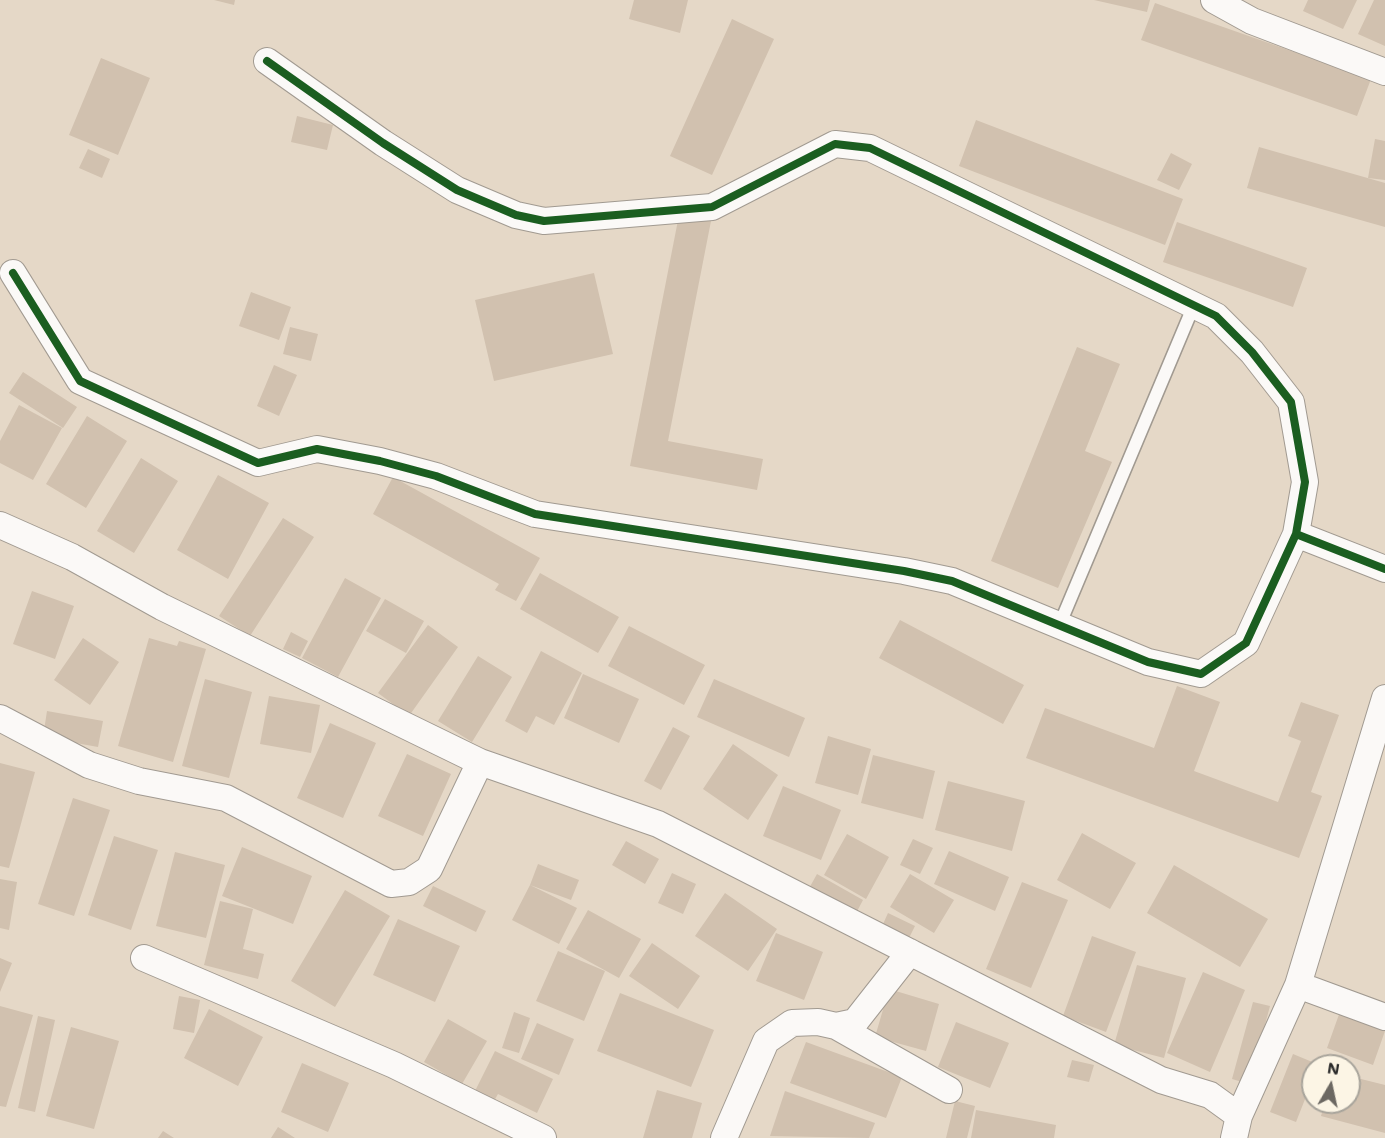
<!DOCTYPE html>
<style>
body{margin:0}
#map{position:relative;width:1385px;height:1138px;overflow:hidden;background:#e5d8c7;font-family:Mali,sans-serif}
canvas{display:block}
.north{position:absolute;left:1301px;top:1054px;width:60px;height:60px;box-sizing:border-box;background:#fcf5e5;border:2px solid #a8a49b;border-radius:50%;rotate:9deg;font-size:16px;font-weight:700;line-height:24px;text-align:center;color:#2b2b2b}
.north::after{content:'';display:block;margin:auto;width:21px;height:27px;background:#6c6862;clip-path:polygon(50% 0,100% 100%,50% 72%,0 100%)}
</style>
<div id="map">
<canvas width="1385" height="1138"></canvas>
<div class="north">N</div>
</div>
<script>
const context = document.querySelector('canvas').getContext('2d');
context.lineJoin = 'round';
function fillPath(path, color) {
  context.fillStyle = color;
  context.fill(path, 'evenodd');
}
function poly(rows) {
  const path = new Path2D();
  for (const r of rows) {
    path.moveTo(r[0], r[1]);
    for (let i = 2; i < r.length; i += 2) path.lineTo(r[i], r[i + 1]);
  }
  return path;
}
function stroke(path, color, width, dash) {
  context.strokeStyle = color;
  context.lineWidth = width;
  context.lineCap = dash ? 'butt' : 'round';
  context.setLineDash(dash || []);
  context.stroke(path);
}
fillPath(poly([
 [214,0,235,0,234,5],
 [634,0,688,0,680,33,629,19],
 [1094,0,1150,0,1147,12],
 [1308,0,1357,0,1343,29,1303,11],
 [1374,0,1385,0,1385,46,1358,34],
 [1155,3,1371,79,1357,116,1141,40],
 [732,19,774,39,712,175,670,156],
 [101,58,150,78,118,155,69,135],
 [297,116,333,125,327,150,291,142],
 [976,120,1183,199,1165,245,959,166],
 [1375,139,1385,141,1385,180,1368,178],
 [1259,147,1385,183,1385,227,1247,188],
 [88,149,110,159,102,178,79,168],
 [1171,153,1192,164,1179,190,1157,180],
 [679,215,711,221,668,441,763,459,757,490,630,466],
 [1177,222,1307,268,1293,307,1163,262],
 [594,273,613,354,494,381,475,300],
 [251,292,291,307,279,340,239,326],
 [290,327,318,334,311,361,283,354],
 [1077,347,1120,364,1085,451,1112,462,1058,588,991,561],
 [274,365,297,375,279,416,257,406],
 [23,372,77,407,63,428,9,393],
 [19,405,62,428,33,480,0,463,0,441],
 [87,416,127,441,86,508,46,484],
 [141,458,178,481,134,553,97,531],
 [218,475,269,503,228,579,177,550],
 [393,477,540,558,516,601,495,590,499,584,373,514],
 [283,518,314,537,250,636,219,616],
 [540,573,619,617,598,653,520,609],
 [345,578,381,598,338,677,302,658],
 [32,591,74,606,55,659,13,644],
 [385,599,424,621,406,653,366,631],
 [900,620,1024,685,1003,724,879,658],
 [428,625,458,647,409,716,378,693],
 [629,626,705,665,684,705,608,666],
 [291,632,308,641,300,657,283,649],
 [83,638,119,662,90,705,54,680],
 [149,638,177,646,179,641,206,649,173,762,118,746],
 [541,651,582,673,554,725,536,716,527,733,505,721],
 [478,656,512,677,472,742,438,721],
 [583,674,639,699,619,743,564,718],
 [205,679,252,692,229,778,182,766],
 [714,679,805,718,789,757,697,717],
 [1177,686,1220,702,1194,771,1278,802,1301,741,1288,736,1301,702,1339,715,1311,792,1322,796,1299,858,1026,758,1045,708,1154,748],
 [269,696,320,705,311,753,260,744],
 [47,711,103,721,98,747,43,737],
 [330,723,376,743,343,818,297,798],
 [673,727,690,736,661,790,644,781],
 [828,736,871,749,858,795,815,783],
 [733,744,778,775,748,820,703,789],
 [407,754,451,774,423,836,378,816],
 [873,755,935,771,923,819,861,803],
 [0,763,35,772,9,868,0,866],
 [948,781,1025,801,1012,851,935,830],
 [783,786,841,810,821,860,763,836],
 [73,798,110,810,74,916,38,904],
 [1082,833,1136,863,1110,909,1057,880],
 [847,834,889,857,866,899,824,875],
 [114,836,158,850,131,930,88,915],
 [913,839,933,848,920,874,900,865],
 [626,841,659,859,645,884,612,865],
 [242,847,312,876,293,924,222,896],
 [949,851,1009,877,995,911,934,884],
 [175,852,225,865,206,938,156,926],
 [538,864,579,880,571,900,530,885],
 [1174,865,1268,919,1240,967,1147,913],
 [672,873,696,884,683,914,658,903],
 [817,874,863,900,853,919,807,892],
 [910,874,954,900,934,933,890,907],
 [0,879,17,882,9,930,0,928],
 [1022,882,1068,900,1031,988,986,969],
 [530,885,577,908,559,944,512,920],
 [433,886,486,911,476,932,423,906],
 [345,890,390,916,335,1007,291,981],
 [725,893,777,929,748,971,695,936],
 [220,901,253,909,243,949,264,954,258,979,204,965],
 [588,910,641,939,619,978,566,949],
 [888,913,915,926,905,946,879,933],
 [398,919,460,946,435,1002,373,975],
 [776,933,823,952,804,1000,756,981],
 [1092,936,1136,952,1106,1032,1063,1016],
 [652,943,700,976,678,1009,629,976],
 [558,951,605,971,584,1021,536,1001],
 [0,958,12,963,0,992],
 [1137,965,1186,978,1164,1058,1114,1045],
 [1203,972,1245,990,1210,1072,1167,1053],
 [889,989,939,1004,926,1051,875,1037],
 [620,993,714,1030,691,1087,597,1051],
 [179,996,200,1000,194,1033,173,1029],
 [1253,1002,1270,1006,1249,1084,1232,1079],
 [0,1006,33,1015,6,1107,0,1106],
 [1342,1006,1385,1022,1385,1031,1373,1065,1327,1048],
 [209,1009,263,1037,238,1086,184,1058],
 [514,1012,530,1018,519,1053,502,1048],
 [38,1016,55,1020,35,1112,18,1108],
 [448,1019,487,1041,462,1084,424,1062],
 [956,1022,1009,1043,990,1088,938,1067],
 [537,1023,574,1039,559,1075,521,1059],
 [71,1027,119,1041,94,1129,46,1116],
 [806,1042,902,1077,886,1118,790,1083],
 [495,1051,553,1079,537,1113,498,1094,490,1108,471,1099],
 [1293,1054,1322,1066,1313,1066,1313,1079,1296,1122,1270,1112],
 [1072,1060,1094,1065,1089,1082,1067,1077],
 [302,1063,349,1083,328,1132,281,1112],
 [1349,1076,1385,1085,1385,1133,1321,1116,1325,1102,1349,1102],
 [657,1090,702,1103,692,1138,643,1138],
 [785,1091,875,1123,869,1138,770,1136],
 [955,1101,975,1106,967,1138,946,1138],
 [976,1110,1056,1125,1054,1138,971,1138],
 [278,1127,295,1138,271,1138],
 [163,1131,174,1138,158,1138]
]), '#d1c1af');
const lane = poly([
 [1059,626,1194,305]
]);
const street = poly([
 [1214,0,1252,21,1385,72],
 [267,61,383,143,457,190,516,215,544,221,712,207,835,144,870,148,1216,316,1252,352,1291,402,1305,482,1296,534,1385,569],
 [13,273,80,381,258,463,317,449,380,461,436,476,535,514,904,571,952,581,1148,662,1201,674,1246,643,1296,534],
 [0,525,72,557,162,607,480,762,658,824,1161,1080,1210,1095,1239,1116],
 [0,718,89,765,139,781,226,798,391,884,409,882,429,869,480,762],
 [144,958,394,1065,543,1138],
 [1298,985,1385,1017],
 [836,1026,949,1090],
 [724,1138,766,1041,792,1023,818,1022,836,1026,855,1022,910,952],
 [1234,1138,1239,1116,1298,985,1385,698]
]);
stroke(lane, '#a19a91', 15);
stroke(street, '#a19a91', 28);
stroke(lane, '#fbf9f7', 12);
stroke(street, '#fbf9f7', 26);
stroke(poly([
 [267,61,383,143,457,190,516,215,544,221,712,207,835,144,870,148,1216,316,1252,352,1291,402,1305,482,1296,534,1385,569],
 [13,273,80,381,258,463,317,449,380,461,436,476,535,514,904,571,952,581,1148,662,1201,674,1246,643,1296,534]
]), '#1b5e20', 8);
</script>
